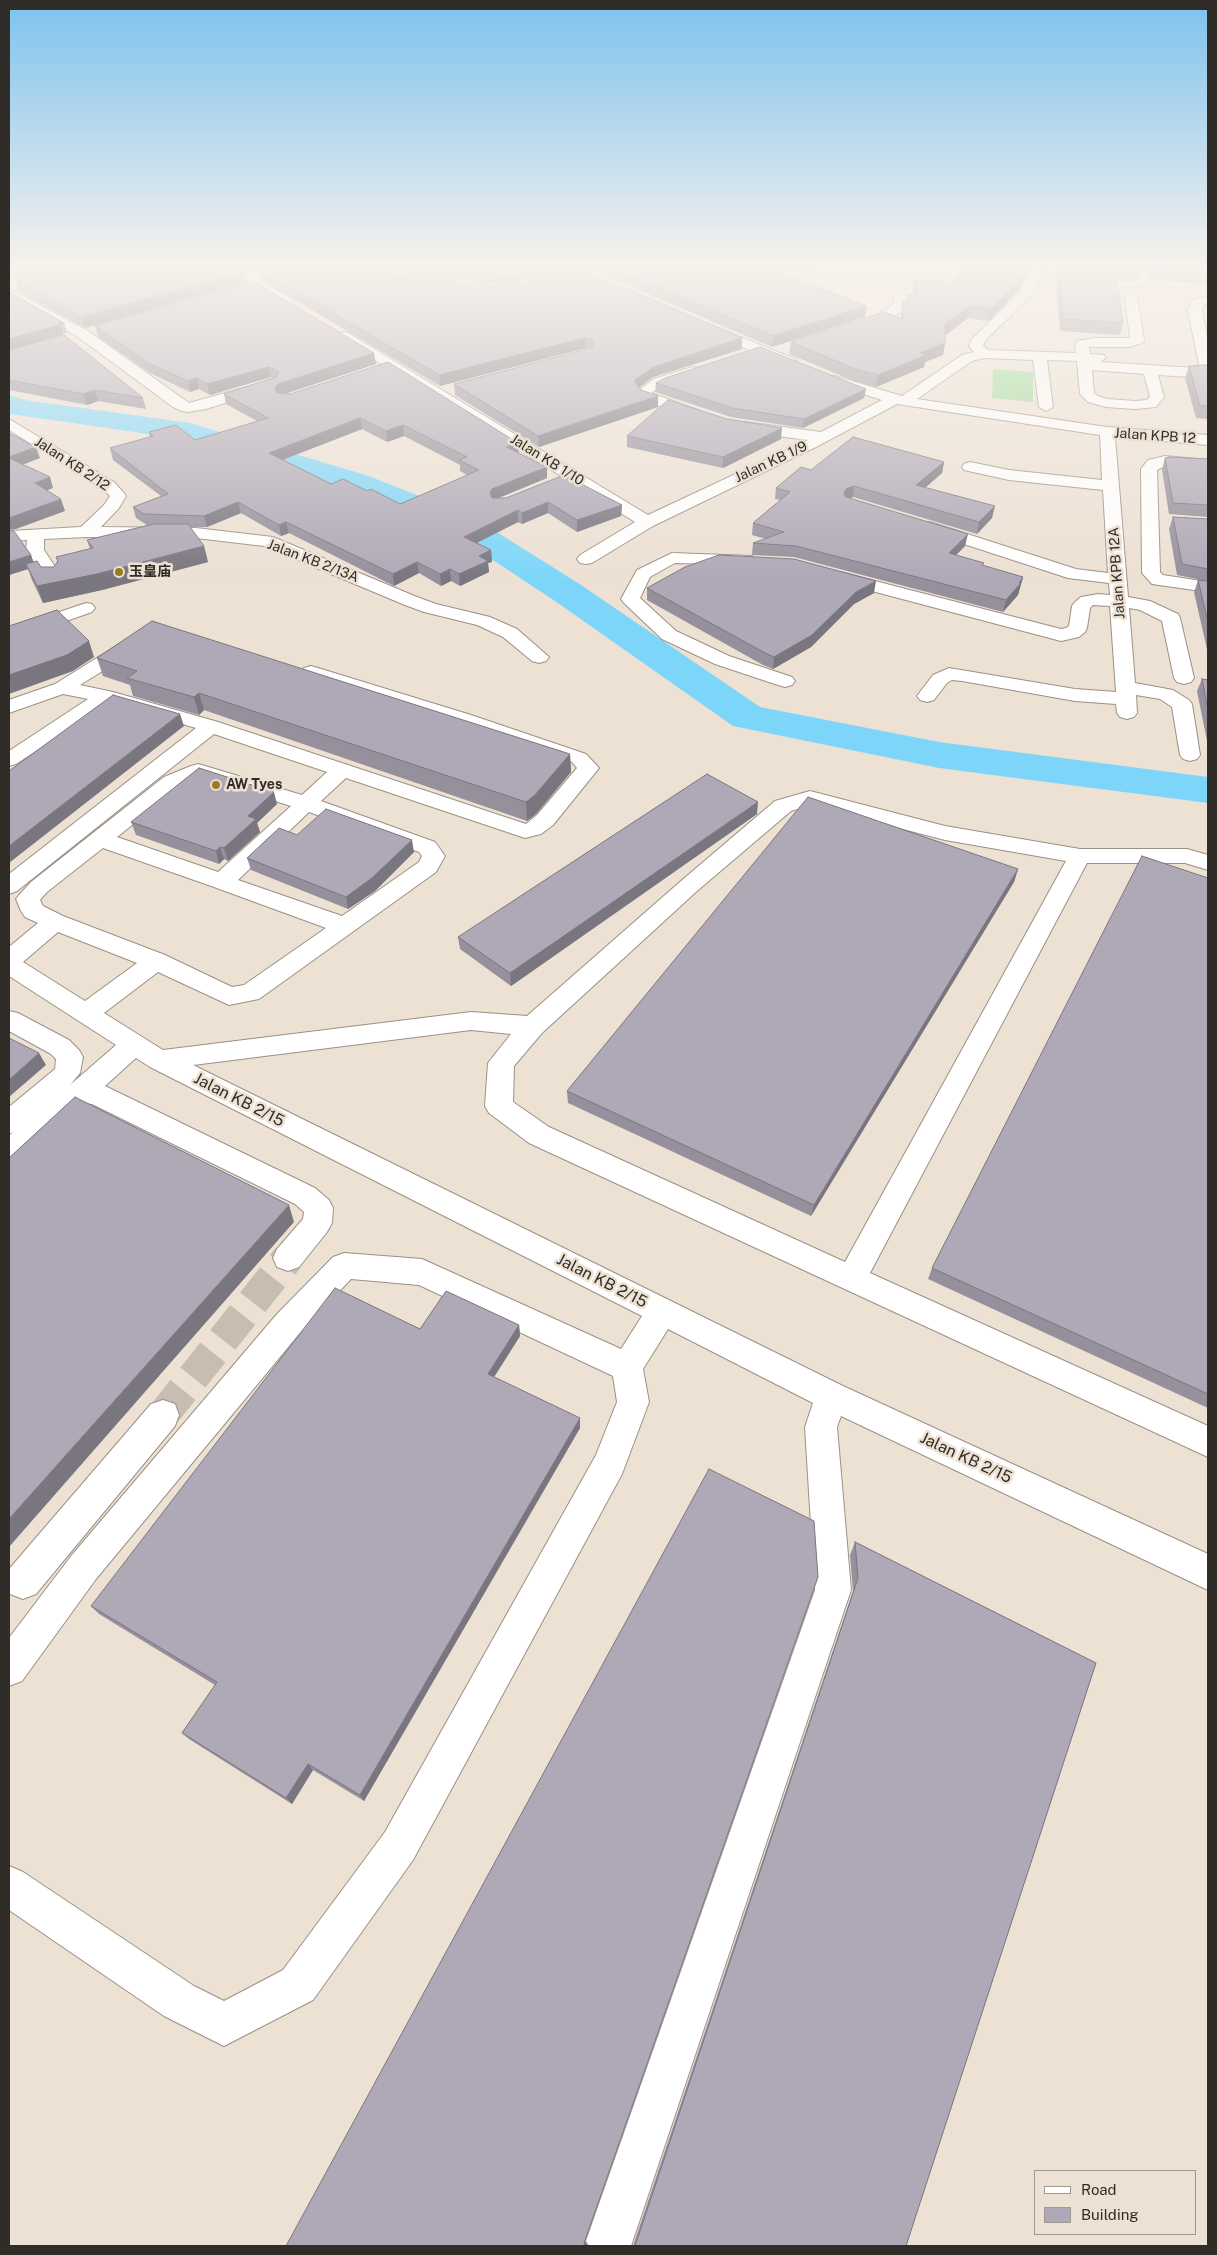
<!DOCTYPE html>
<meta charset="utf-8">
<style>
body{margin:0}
#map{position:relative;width:1217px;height:2255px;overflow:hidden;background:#ede1d4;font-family:"Public Sans",sans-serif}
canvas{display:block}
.frame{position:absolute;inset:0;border:10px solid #302c27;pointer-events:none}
.legend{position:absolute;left:1034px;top:2170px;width:162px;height:65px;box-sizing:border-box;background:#ede1d4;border:1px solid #a1998f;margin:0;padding:6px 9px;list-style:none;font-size:15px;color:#302c27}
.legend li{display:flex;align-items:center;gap:10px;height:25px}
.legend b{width:25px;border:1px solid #a1998f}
</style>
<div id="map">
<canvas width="1217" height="2255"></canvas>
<div class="frame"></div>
<ul class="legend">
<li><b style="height:6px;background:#fff"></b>Road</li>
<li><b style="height:14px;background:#afa8b7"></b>Building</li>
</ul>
</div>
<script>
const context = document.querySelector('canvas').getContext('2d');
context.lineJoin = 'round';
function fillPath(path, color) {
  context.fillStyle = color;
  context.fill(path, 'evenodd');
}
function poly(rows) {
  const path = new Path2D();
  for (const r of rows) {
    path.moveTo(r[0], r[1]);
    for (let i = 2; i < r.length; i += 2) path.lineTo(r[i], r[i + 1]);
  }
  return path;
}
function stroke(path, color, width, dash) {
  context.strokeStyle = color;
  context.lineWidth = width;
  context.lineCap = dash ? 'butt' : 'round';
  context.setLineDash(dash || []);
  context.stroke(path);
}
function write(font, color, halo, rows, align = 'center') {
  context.font = font + ' "Public Sans","Noto Sans SC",sans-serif';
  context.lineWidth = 5;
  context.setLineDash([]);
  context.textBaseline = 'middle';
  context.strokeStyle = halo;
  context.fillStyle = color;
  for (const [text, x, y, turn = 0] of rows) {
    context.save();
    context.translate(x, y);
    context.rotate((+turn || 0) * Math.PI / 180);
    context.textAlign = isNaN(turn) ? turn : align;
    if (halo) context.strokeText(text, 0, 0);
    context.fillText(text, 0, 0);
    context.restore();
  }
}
fillPath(poly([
 [993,369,1033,372,1033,402,992,398]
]), '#96da93');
fillPath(poly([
 [9,395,25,400,190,423,366,475,473,517,581,585,760,707,939,742,1208,777,1208,803,939,768,733,726,555,601,449,531,344,489,175,438,11,414,9,414,9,395]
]), '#7dd6f9');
stroke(poly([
 [163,1415,288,1258]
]), '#c7bdb1', 32, [32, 16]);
const minor = poly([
 [556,264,572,264,612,284,606,288,602,287,556,264],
 [1031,264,1043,264,1042,273,1032,294,985,341,983,345,988,350,1076,353,1075,344,1077,341,1096,338,1130,338,1125,297,1131,293,1137,297,1144,340,1142,343,1129,347,1089,347,1090,354,1104,355,1106,358,1100,362,1197,368,1199,364,1188,311,1193,300,1208,296,1208,304,1204,305,1202,311,1208,342,1208,372,1192,377,1158,375,1164,397,1156,407,1135,409,1106,407,1088,402,1080,394,1077,361,1047,360,1053,407,1046,411,1039,407,1033,360,984,358,972,361,917,399,1107,427,1208,435,1208,445,1115,437,1128,597,1150,601,1178,614,1180,618,1194,678,1191,682,1184,684,1177,682,1174,678,1162,621,1140,610,1129,608,1135,683,1173,690,1189,700,1192,704,1200,755,1197,759,1190,761,1183,759,1180,755,1172,707,1160,699,1136,695,1137,713,1134,717,1127,719,1120,717,1117,713,1116,704,1075,701,962,681,952,680,947,683,934,700,927,702,920,700,917,696,933,675,949,668,1075,689,1116,692,1110,606,1093,605,1090,608,1087,628,1085,632,1079,637,1061,641,834,581,831,577,834,573,840,572,1061,629,1066,628,1069,626,1072,606,1075,602,1081,597,1087,596,1098,594,1110,595,1109,583,1068,578,924,531,922,527,924,523,930,522,1076,569,1108,573,1103,490,1009,480,964,470,962,467,964,464,970,462,1009,470,1102,480,1100,435,897,404,816,447,653,526,592,563,586,564,580,563,577,559,580,555,635,522,336,336,343,332,348,333,648,515,808,440,745,432,740,430,737,427,740,424,745,422,821,432,882,400,825,382,823,379,825,376,835,376,902,396,962,355,974,352,969,346,972,339,1020,292,1030,273,1031,264],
 [1092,370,1144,374,1150,397,1147,400,1135,401,1107,399,1098,396,1094,393,1092,370],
 [1138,264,1150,264,1147,285,1139,285,1137,282,1138,264],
 [258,265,264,269,258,277,262,282,292,299,293,302,292,305,282,305,253,288,246,277,254,266,258,265],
 [9,289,88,331,189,403,261,383,268,387,266,390,206,409,187,412,182,411,173,407,78,337,9,298,9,289],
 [901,293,907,297,904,310,885,322,860,330,855,331,848,327,850,324,875,316,893,305,895,297,901,293],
 [708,324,795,359,797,362,790,366,785,365,703,331,701,328,703,325,708,324],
 [692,367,697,368,699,371,697,374,664,385,651,393,703,412,705,415,703,418,693,418,642,400,636,392,654,379,692,367],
 [9,419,114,482,124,493,126,496,119,508,101,527,196,528,273,537,417,597,436,604,490,617,517,629,549,657,546,661,539,663,532,661,503,637,477,625,424,612,405,605,264,546,196,538,86,537,44,539,44,550,62,577,59,581,53,582,47,581,26,550,27,540,9,541,9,531,81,527,104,505,110,496,102,488,9,430,9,419],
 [1165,456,1208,460,1208,470,1165,466,1157,470,1160,572,1163,575,1208,582,1208,592,1152,584,1142,573,1141,469,1148,460,1165,456],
 [672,553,752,556,755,560,752,564,746,565,675,563,650,577,640,598,676,631,729,656,792,677,795,681,792,685,785,687,778,685,715,664,662,639,624,603,621,599,637,570,672,553],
 [86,603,92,604,95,608,92,612,9,641,9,629,86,603],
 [131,639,138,641,140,645,138,649,80,685,113,692,218,722,526,824,537,815,577,768,572,762,457,723,304,676,301,672,304,668,311,666,318,668,471,715,586,754,599,768,553,825,541,834,525,838,346,778,321,801,435,842,445,856,436,872,259,999,229,1005,158,972,104,1013,163,1050,471,1012,527,1016,681,881,775,801,810,791,945,826,1080,849,1187,849,1208,855,1208,870,1185,863,1087,863,870,1273,1208,1426,1208,1457,529,1143,489,1113,485,1106,488,1063,511,1034,471,1030,193,1065,843,1386,1208,1554,1208,1590,841,1416,837,1427,851,1590,631,2246,589,2246,586,2241,815,1590,805,1427,813,1403,668,1329,643,1369,649,1402,622,1474,413,1860,313,2000,224,2046,164,2016,9,1910,9,1866,23,1872,194,1986,224,2001,283,1970,385,1832,596,1455,617,1402,613,1376,419,1285,351,1279,299,1334,96,1579,22,1681,9,1686,9,1638,72,1555,277,1314,333,1257,344,1253,422,1259,621,1349,642,1316,150,1067,136,1058,105,1086,315,1188,329,1200,333,1208,332,1223,327,1232,299,1267,288,1271,277,1267,273,1258,277,1249,303,1219,304,1212,295,1204,92,1104,84,1103,75,1107,19,1161,9,1164,9,1136,13,1132,9,1134,9,1107,55,1069,56,1059,51,1054,9,1031,9,1011,18,1013,69,1040,79,1050,83,1057,80,1073,70,1085,116,1045,9,976,9,947,38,923,25,917,21,911,16,899,20,894,31,882,164,777,191,766,198,764,205,766,302,795,327,772,214,734,17,891,9,894,9,874,196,728,109,703,16,764,9,766,9,751,88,699,63,694,9,713,9,700,55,684,124,641,131,639],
 [199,777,291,806,218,872,117,837,180,787,199,777],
 [811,805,945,840,1066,861,845,1262,549,1127,513,1102,514,1066,542,1033,697,891,791,811,811,805],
 [309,812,419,852,422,856,419,862,342,916,238,880,309,812],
 [103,848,214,887,326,928,244,985,232,987,165,955,63,916,43,906,40,900,47,892,103,848],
 [58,932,137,963,85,1001,23,962,58,932],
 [163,1400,175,1404,179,1415,175,1426,36,1594,23,1599,10,1594,9,1573,10,1568,151,1404,163,1400]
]);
stroke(minor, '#9b9084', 2);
fillPath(minor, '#fff');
fillPath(poly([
 [9,264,247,272,246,275,247,282,85,328,19,292,16,282,21,280,9,273],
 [259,264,561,264,561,269,515,282,496,284,396,272],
 [587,264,771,264,774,265,773,270,865,317,772,347,592,270,591,265],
 [773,264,829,264,790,272],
 [1029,264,1027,275,1018,291,988,321,968,318,945,335,945,343,943,355,925,362,924,367,876,387,854,381,789,354,791,342,901,318,903,300,908,301,909,294,912,294,914,280,953,282],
 [1058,264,1139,264,1138,271,1135,282,1116,281,1123,323,1120,335,1060,331,1056,282],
 [1151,264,1208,264,1208,284,1150,280],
 [259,267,742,349,653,377,639,388,658,407,539,447,455,395,454,384,589,349,586,348,440,386,263,281,260,277],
 [9,292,64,323,67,333,63,333,62,335,29,344,143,398,146,409,98,401,87,405,9,390],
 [95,326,376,364,285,394,519,453,547,478,499,498,622,505,621,516,577,532,548,513,522,524,518,522,477,543,491,550,492,562,488,563,489,572,460,586,451,581,441,586,419,573,394,586,289,533,281,536,241,513,207,527,190,527,204,546,208,562,102,590,43,603,32,580,28,569,9,575,31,555,33,562,41,567,54,567,58,562,56,557,90,549,87,540,147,525,136,518,133,507,161,496,113,460,110,448,150,437,149,432,195,440,257,421,226,404,224,394,273,378,271,377,210,395,199,389,190,392,150,373,98,337],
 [362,429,387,442,404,436,460,465,460,471,467,475,400,504,367,491,331,484,283,460],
 [1208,365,1208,419,1196,418,1185,378,1189,366],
 [656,383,864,398,803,428,731,417,655,392],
 [627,436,781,439,723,468,627,447],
 [1165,458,1208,459,1208,517,1169,514,1162,470],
 [944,462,942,473,925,488,992,518,977,534,853,497,850,498,965,546,956,555,983,566,1023,577,1018,595,1003,612,794,557,752,555,753,543,766,539,752,535,753,523,780,500,775,499,776,488],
 [1173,517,1208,519,1208,654,1194,592,1198,580,1202,580,1177,575,1169,529],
 [647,588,874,593,854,604,811,647,773,669,763,665,647,600],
 [97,658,570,754,571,772,536,814,527,821,204,710,199,715,133,696,130,685,103,676],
 [1202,679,1208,680,1208,746,1197,691],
 [277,804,257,823,260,832,228,861,224,859,219,864,136,835,131,822],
 [757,814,511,986,460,949,458,937],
 [414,852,375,891,348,909,251,870,247,858],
 [1018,869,1014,882,811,1216,568,1103,567,1091],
 [1208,878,1208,1408,928,1279,932,1268],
 [519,1325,520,1336,494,1377,580,1428,364,1801,313,1770,292,1804,189,1739,182,1733,215,1685,99,1614,91,1606,420,1329],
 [855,1542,1096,1663,906,2246,633,2246,853,1591,850,1555]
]), '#96909d');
fillPath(poly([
 [125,264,146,264,119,280,116,269],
 [244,264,245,264,247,272,246,275,247,282,85,328,82,317,242,267],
 [542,264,561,264,561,269,515,282,496,284,495,273],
 [791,264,829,264,790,272],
 [1029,264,1027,275,1018,291,988,321,991,309],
 [774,265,773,276,766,267],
 [867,306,865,317,772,347,773,336],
 [970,306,968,318,943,337,945,324],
 [60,322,63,333,62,335,9,350,9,339],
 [585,338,586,348,440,386,439,375],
 [742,338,742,349,653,377,635,390,635,380,654,367],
 [945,343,943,355,925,362,924,367,876,387,878,375,920,353],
 [374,353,376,364,280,395,277,399,275,388,278,384],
 [269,367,271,377,210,395,207,384],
 [197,378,199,389,190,392,188,381],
 [866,389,864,398,803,428,804,419],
 [95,390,98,401,87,405,83,394],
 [658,396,658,407,539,447,538,436],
 [360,418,362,429,271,464,269,453],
 [403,425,404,436,387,442,386,431],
 [782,428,781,439,723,468,723,457],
 [518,443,519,454,506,447],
 [36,447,40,458,12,469,9,461,9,457],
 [944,462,942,473,914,497,916,485],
 [547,467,547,478,493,500,490,493,492,489],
 [50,477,53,488,38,494,35,483],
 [854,486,853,497,844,500,844,494,846,489],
 [61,499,65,511,16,529,9,530,9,518],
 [238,502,241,513,207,527,204,516],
 [548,502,548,513,522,524,522,513],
 [622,505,621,516,577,532,577,520],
 [995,506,992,518,977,534,979,522],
 [518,510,518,522,466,548,464,537],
 [286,522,289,533,281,536,279,525],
 [968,534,965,546,946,565,949,553],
 [204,546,208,562,102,590,43,603,37,586],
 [491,550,492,562,488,563,489,572,460,586,459,574,479,556],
 [31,555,35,567,26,564,28,569,9,575,9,562],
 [417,562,419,573,394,586,393,574],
 [450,569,451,581,441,586,440,574],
 [1023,577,1018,595,1003,612,1006,600],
 [876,581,874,593,854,604,811,647,773,669,774,657,856,592],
 [89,641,94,657,73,671,9,694,9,675],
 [199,693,204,710,199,715,194,697],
 [180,714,184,726,9,863,9,846],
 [570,754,571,772,536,814,527,821,526,802],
 [274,792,277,804,257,823,260,832,228,861,224,848,248,816],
 [758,802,757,814,511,986,510,973],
 [412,840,414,852,375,891,348,909,346,897],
 [220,847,224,859,219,864,216,851],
 [1018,869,1014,882,811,1216,814,1205],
 [39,1053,46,1065,9,1097,9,1080],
 [289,1205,294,1222,9,1547,9,1519],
 [519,1325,520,1336,489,1385,488,1374],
 [580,1418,580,1428,364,1801,360,1795],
 [308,1764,313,1770,292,1804,286,1798],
 [584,2240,588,2246,585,2246,584,2243]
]), '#7a7680');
const building = poly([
 [9,264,125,264,116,269,123,274,129,273,145,264,244,264,242,267,245,271,82,317,16,282,32,277,9,264],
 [415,264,542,264,514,271,495,273,415,264],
 [602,264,771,264,774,265,766,267,867,306,773,336,602,264],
 [967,264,1029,264,1021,279,991,309,970,306,945,324,945,343,920,353,926,355,878,375,855,369,791,342,885,312,902,319,903,300,910,301,909,294,916,294,914,280,953,282,967,264],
 [1059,264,1139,264,1138,271,1115,269,1123,323,1063,319,1059,271,1059,264],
 [1153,264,1208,264,1208,273,1153,269,1153,264],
 [260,265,395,274,495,286,516,284,577,267,742,338,654,367,635,380,635,382,641,390,658,396,538,436,454,384,591,348,594,343,591,339,585,338,439,375,261,271,259,267,260,265],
 [253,281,374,353,278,384,275,388,277,393,290,394,388,362,518,443,506,447,547,467,492,489,490,493,492,498,506,498,564,475,622,505,577,520,548,502,522,513,518,510,464,537,491,550,479,556,488,561,459,574,450,569,440,574,417,562,393,574,286,522,279,525,238,502,204,516,144,514,133,507,168,494,110,448,153,436,149,432,176,425,195,440,268,418,224,394,276,377,279,372,269,367,207,384,197,378,188,381,148,363,95,326,253,281],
 [360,418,386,431,403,425,467,457,459,460,479,470,400,504,371,489,367,491,343,479,331,484,269,453,360,418],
 [9,292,64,323,60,322,59,325,9,339,9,292],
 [64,335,143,398,95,390,83,394,9,380,9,350,64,335],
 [760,347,866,389,804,419,732,408,656,383,665,378,760,347],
 [1203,365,1208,365,1208,406,1200,406,1189,366,1203,365],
 [668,400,727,419,782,428,723,457,627,436,668,400],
 [9,433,36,447,9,457,9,433],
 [853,437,944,462,916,485,995,506,979,522,854,486,846,489,844,494,846,497,968,534,949,553,984,563,982,565,1023,577,1019,583,1021,583,1006,600,796,546,753,543,784,532,753,523,790,492,776,488,801,467,811,470,853,437],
 [1169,457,1208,459,1208,505,1173,503,1165,458,1169,457],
 [9,458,50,477,35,483,61,499,9,518,9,458],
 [1173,517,1208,519,1208,569,1182,564,1173,517],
 [154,524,188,524,204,546,97,574,37,586,26,564,37,561,41,567,54,567,58,561,56,557,93,548,87,540,154,524],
 [9,531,14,531,31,555,9,562,9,531],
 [719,555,794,559,876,581,856,592,812,635,774,657,765,653,647,588,685,567,719,555],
 [1198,580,1208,581,1208,622,1198,580],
 [57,610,89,641,67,655,9,675,9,626,57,610],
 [152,621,570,754,535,795,526,802,199,693,194,697,127,678,137,671,97,658,152,621],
 [1202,679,1208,680,1208,710,1202,679],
 [113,695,180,714,9,846,9,771,113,695],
 [199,768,274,792,248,816,256,819,224,848,220,847,216,851,131,822,199,768],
 [707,774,758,802,510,973,458,937,707,774],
 [808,797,1018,869,814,1205,567,1091,808,797],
 [326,809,412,840,372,878,346,897,247,858,279,828,297,835,326,809],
 [1142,856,1208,878,1208,1394,932,1268,1142,856],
 [9,1038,39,1053,9,1080,9,1038],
 [75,1097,289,1205,9,1519,9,1158,75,1097],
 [335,1288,420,1329,446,1291,519,1325,488,1374,580,1418,360,1795,308,1764,286,1798,182,1733,217,1682,91,1606,335,1288],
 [709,1469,814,1521,818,1577,584,2243,585,2246,286,2246,709,1469],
 [855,1542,1096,1663,906,2246,635,2246,858,1578,855,1542]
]);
fillPath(building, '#afa8b7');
stroke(building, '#7a7680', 1);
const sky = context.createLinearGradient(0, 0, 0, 580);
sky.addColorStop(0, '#7dc2ef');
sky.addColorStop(0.46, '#f7f2ec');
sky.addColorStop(1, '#f7f2ec00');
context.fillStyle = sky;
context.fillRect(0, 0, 1217, 580);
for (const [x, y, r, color] of [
 [119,572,5,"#997b24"],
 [216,785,5,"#997b24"]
]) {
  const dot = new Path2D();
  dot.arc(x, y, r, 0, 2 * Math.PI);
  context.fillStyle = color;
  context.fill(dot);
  stroke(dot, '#ede1d4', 2);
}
write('14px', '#302c27', '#ede1d4', [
 ["Jalan KPB 12",1155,436,4],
 ["Jalan KB 1/10",547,460,32],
 ["Jalan KB 1/9",771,462,-25],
 ["Jalan KB 2/12",72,464,33],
 ["Jalan KB 2/13A",313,561,21],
 ["Jalan KPB 12A",1117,573,-94]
]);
write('bold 14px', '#302c27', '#ede1d4', [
 ["玉皇庙",129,572],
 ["AW Tyes",226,785]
], 'left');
write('16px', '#302c27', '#ede1d4', [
 ["Jalan KB 2/15",239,1100,27],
 ["Jalan KB 2/15",602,1281,27],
 ["Jalan KB 2/15",966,1458,25]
]);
</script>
